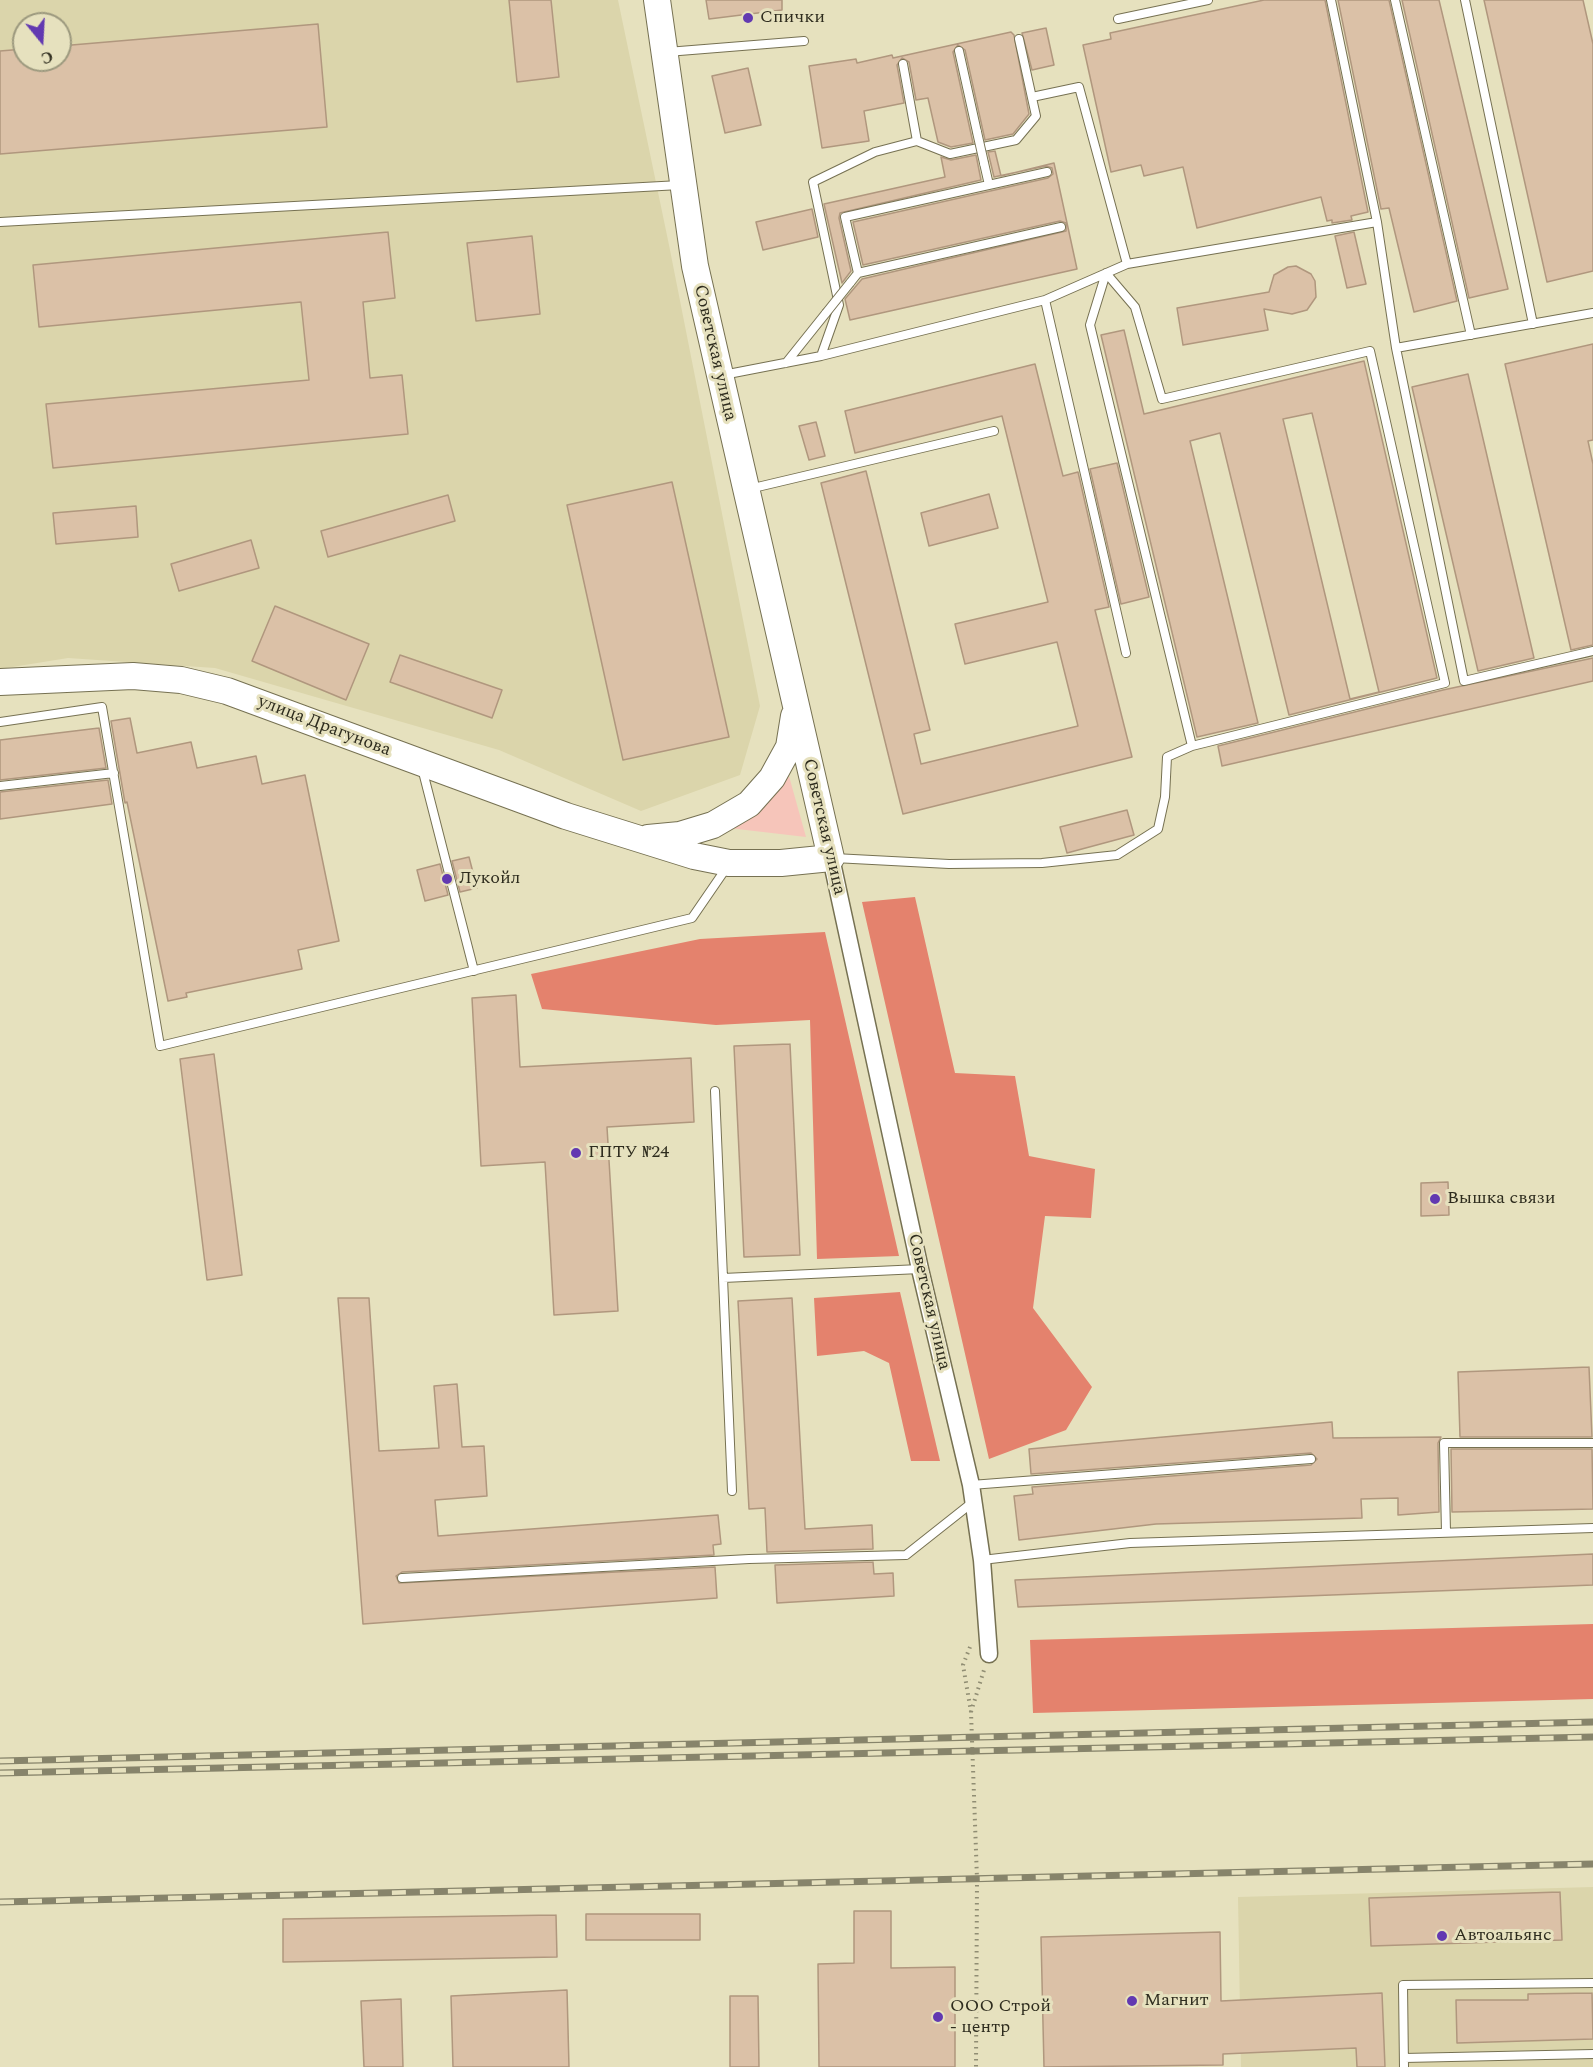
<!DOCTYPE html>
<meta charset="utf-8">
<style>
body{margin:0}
#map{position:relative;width:1593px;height:2067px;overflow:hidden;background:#e6e1be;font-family:Spectral,serif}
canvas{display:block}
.north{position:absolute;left:12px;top:12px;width:60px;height:60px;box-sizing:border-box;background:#e6e1be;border:2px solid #9c997e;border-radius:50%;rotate:162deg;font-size:16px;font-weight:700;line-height:24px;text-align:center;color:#2e2c1e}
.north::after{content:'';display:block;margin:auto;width:21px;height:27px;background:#6239b1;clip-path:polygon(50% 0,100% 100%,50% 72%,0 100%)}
</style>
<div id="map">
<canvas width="1593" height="2067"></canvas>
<div class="north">С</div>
</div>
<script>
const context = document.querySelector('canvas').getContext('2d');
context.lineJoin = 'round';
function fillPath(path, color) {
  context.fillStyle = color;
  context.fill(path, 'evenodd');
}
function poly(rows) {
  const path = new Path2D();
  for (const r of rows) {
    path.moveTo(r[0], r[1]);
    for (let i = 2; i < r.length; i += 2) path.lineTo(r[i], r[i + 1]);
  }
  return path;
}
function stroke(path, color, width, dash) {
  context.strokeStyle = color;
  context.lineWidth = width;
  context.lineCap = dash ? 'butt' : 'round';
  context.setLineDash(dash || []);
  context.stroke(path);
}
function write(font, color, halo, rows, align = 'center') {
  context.font = font + ' Spectral,serif';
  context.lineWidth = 6;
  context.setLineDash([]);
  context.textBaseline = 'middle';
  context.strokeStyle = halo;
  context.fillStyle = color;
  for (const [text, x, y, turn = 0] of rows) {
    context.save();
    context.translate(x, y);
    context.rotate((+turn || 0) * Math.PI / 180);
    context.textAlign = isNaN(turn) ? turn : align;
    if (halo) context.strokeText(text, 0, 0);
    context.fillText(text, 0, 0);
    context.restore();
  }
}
fillPath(poly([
 [0,0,618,0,669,245,760,706,740,775,641,811,499,750,215,668,68,658,0,669],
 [24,24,60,24,60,60,24,60],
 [1593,1887,1593,2067,1241,2067,1238,1897]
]), '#dbd5ab');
fillPath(poly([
 [787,769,806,837,720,827]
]), '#f6c5ba');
fillPath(poly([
 [915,897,955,1073,1015,1076,1029,1156,1095,1169,1091,1218,1045,1216,1033,1308,1092,1387,1066,1430,989,1459,862,902],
 [825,932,899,1256,817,1259,810,1020,716,1025,542,1009,531,974,700,939],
 [900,1292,940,1461,911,1461,889,1363,864,1351,817,1356,814,1298],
 [1593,1624,1593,1699,1033,1713,1030,1640]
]), '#e4826d');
const building = poly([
 [509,0,551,0,559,77,517,82,509,0],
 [706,0,782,0,782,10,709,19,706,0],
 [1264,0,1325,0,1368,212,1351,216,1352,220,1332,223,1332,220,1327,221,1321,197,1197,228,1183,167,1144,176,1141,165,1111,172,1083,45,1111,39,1110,33,1264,0],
 [1338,0,1389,0,1457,301,1414,312,1389,208,1381,209,1338,0],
 [1402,0,1439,0,1508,289,1469,298,1402,0],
 [1484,0,1583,0,1593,44,1593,271,1547,282,1484,0],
 [318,24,327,127,0,154,0,51,24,49,24,60,60,60,60,46,318,24],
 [1046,28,1054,65,1032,70,1022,33,1046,28],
 [1011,32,1014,35,1029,114,1013,134,985,140,965,50,958,45,953,52,973,143,951,147,938,142,928,98,916,100,909,62,902,58,897,65,904,103,864,111,869,141,822,148,809,66,856,59,857,63,892,55,893,58,1011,32],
 [748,68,761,125,725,133,712,76,748,68],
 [995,151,1001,176,1054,163,1077,269,850,320,845,299,862,279,1066,231,1066,223,1060,221,863,265,853,222,1048,178,1053,174,1052,168,1046,166,994,177,988,152,995,151],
 [976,155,981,180,840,213,839,218,851,271,842,283,824,204,945,177,941,157,951,160,976,155],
 [812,209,818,237,763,250,756,222,812,209],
 [388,232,395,298,363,302,370,378,402,375,408,434,53,468,46,404,309,380,301,302,39,327,33,265,388,232],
 [1354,232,1366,284,1347,288,1335,236,1354,232],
 [532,236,540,314,476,321,467,243,532,236],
 [1296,266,1311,274,1315,281,1316,297,1307,310,1292,314,1264,309,1268,330,1183,345,1177,308,1269,292,1274,275,1288,267,1296,266],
 [1124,330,1144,414,1364,361,1437,678,1289,715,1220,433,1190,441,1258,723,1197,737,1101,335,1124,330],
 [1312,413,1379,692,1350,699,1283,419,1312,413],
 [1593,344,1593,440,1588,441,1593,464,1593,645,1571,650,1505,364,1593,344],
 [1035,364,1063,476,1078,472,1109,607,1095,610,1132,757,903,814,821,483,866,471,930,730,914,734,921,764,1078,726,1057,642,965,664,955,624,1048,602,1002,416,855,453,845,411,1035,364],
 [1468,374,1534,658,1478,671,1412,387,1468,374],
 [816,422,825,456,809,460,799,426,816,422],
 [1117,463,1149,597,1121,604,1090,469,1117,463],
 [672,482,729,737,623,760,567,505,672,482],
 [989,494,998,528,929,546,921,513,989,494],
 [448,495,455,521,328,557,321,531,448,495],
 [136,506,138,537,56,544,53,513,136,506],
 [251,540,259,568,179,591,171,564,251,540],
 [275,606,369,644,346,700,252,661,275,606],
 [400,655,502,690,492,718,390,682,400,655],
 [1593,658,1593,681,1222,766,1218,746,1443,690,1593,658],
 [130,718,137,753,191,742,197,768,256,756,262,784,305,775,339,941,298,950,302,969,186,993,187,997,168,1001,127,802,125,803,111,721,130,718],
 [99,728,106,768,0,780,0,740,99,728],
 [108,780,112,804,0,819,0,792,108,780],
 [1127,810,1134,835,1067,853,1060,827,1127,810],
 [469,857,477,888,460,892,452,861,469,857],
 [440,864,448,895,425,901,417,870,440,864],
 [516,995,520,1067,691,1058,694,1122,607,1127,618,1311,554,1315,545,1162,481,1166,472,998,516,995],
 [790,1044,800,1255,744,1257,734,1046,790,1044],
 [214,1054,242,1275,207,1280,180,1059,214,1054],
 [1448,1182,1449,1215,1421,1216,1421,1183,1448,1182],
 [338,1298,369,1298,379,1451,439,1448,434,1386,457,1384,462,1447,484,1446,487,1496,435,1500,438,1536,718,1515,721,1544,713,1545,714,1555,402,1572,396,1576,399,1583,715,1567,717,1598,363,1624,338,1298],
 [792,1298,805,1529,872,1525,873,1549,767,1552,765,1508,749,1509,738,1301,792,1298],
 [1589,1367,1592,1437,1460,1437,1458,1372,1589,1367],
 [1332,1422,1333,1438,1441,1437,1438,1443,1439,1512,1398,1515,1398,1498,1361,1499,1362,1518,1156,1524,1019,1540,1014,1496,1033,1494,1032,1487,1311,1465,1317,1459,1311,1453,1031,1474,1029,1449,1332,1422],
 [1451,1449,1592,1449,1593,1509,1452,1512,1451,1449],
 [1593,1554,1593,1585,1018,1607,1015,1580,1593,1554],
 [873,1562,874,1574,893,1573,894,1596,777,1603,775,1565,873,1562],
 [1560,1892,1562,1940,1371,1946,1369,1898,1560,1892],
 [854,1911,891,1911,891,1968,955,1967,955,2067,819,2067,818,1964,854,1963,854,1911],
 [586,1914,700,1914,700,1940,586,1940,586,1914],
 [556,1915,557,1957,283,1962,283,1919,556,1915],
 [1220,1932,1221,2001,1382,1993,1385,2067,1357,2067,1356,2048,1223,2054,1223,2065,1044,2067,1041,1937,1220,1932],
 [567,1990,569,2067,453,2067,451,1996,567,1990],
 [1592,1993,1593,2039,1457,2043,1456,2000,1528,2000,1528,1994,1592,1993],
 [730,1996,758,1996,759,2067,730,2067,730,1996],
 [401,1999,403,2067,364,2067,361,2001,401,1999]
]);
fillPath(building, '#dbc1a7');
stroke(building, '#b0977e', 1.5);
const service = poly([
 [1331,0,1377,222],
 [1395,0,1471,335],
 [1465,0,1533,324],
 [1118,19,1208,0],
 [959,51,977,132],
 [667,52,804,41],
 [1032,97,1079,87,1127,264],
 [917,141,950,154,1016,140,1036,116,1019,39],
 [984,163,989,185],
 [0,222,680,185],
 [858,273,845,217,1047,172],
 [1106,273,1135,307,1162,399,1370,351,1445,683,1192,746],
 [850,283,858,273,1061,227],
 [1045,300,1126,653],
 [1396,348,1464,681,1593,651],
 [821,356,839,305,813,182,875,152,917,141,903,64],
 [786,363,826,313],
 [723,375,821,356,1045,300,1127,264,1377,222,1396,348,1593,313],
 [749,489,994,431],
 [0,722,102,707,160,1046,692,918,727,867],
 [422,768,474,971],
 [0,786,114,773],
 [834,858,949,864,1042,863,1117,855,1158,829,1165,797,1167,757,1192,746,1090,325,1106,273],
 [715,1091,723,1278],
 [971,1485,1311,1459],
 [732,1491,723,1278,920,1269],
 [1446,1532,1444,1443,1593,1443],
 [982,1560,1130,1543,1593,1528],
 [402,1578,749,1559,906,1555,973,1502],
 [1404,2058,1593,2054],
 [1404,2067,1403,1985,1593,1983]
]);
const minor = poly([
 [831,858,920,1269,971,1485,982,1560,989,1654]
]);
const primary = poly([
 [0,682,133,676,181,680,227,691,566,816,694,856,729,863,781,863,831,858,695,266,657,0],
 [648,838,680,835,713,825,749,804,772,778,789,747,794,716]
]);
stroke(service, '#767152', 10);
stroke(minor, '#767152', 19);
stroke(primary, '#767152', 28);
stroke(poly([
 [970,1647,963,1665,971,1712,977,1879,976,2067],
 [971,1712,984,1670]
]), '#908d73', 4, [1.5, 4.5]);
stroke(service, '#fff', 8);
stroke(minor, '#fff', 16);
stroke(primary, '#fff', 26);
const rail = poly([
 [0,1761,1593,1722],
 [0,1773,1593,1737],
 [0,1902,1593,1864]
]);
stroke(rail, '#87846b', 7);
stroke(rail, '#e6e1be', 4.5, [14]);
const serviceBridge = poly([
 [977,132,984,163],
 [826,313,850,283]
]);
stroke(serviceBridge, '#767152', 10, []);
stroke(serviceBridge, '#fff', 8);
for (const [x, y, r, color] of [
 [748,18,6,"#6239b1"],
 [447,879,6,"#6239b1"],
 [576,1153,6,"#6239b1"],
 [1435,1199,6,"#6239b1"],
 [1442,1936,6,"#6239b1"],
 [1132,2001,6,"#6239b1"],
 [938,2017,6,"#6239b1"]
]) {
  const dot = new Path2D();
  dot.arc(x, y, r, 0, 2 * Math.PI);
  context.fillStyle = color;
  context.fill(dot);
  stroke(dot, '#e6e1be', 2);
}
write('18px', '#2e2c1e', '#e6e1be', [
 ["Спички",760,18],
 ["Лукойл",459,879],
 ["ГПТУ №24",588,1153],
 ["Вышка связи",1447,1199],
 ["Автоальянс",1454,1936],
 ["Магнит",1144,2001],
 ["ООО Строй",950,2007],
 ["- центр",950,2028]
], 'left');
write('18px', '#2e2c1e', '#e6e1be', [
 ["Советская улица",714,353,77],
 ["улица Драгунова",324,727,21],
 ["Советская улица",823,827,77],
 ["Советская улица",928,1302,77]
]);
</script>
